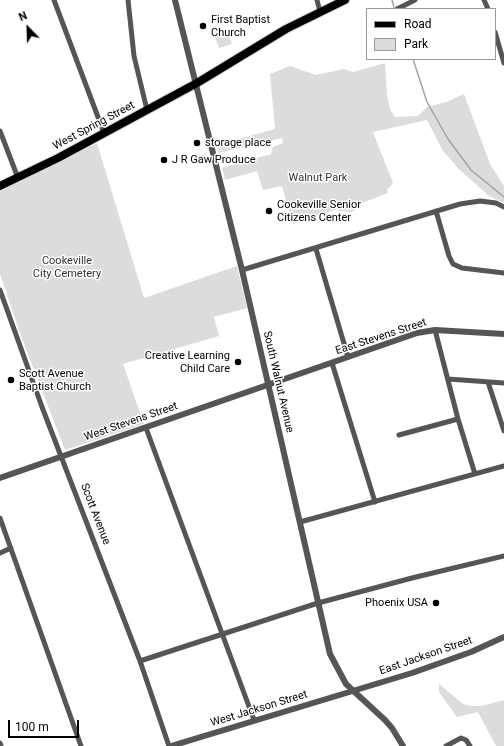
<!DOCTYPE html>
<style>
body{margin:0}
#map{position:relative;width:504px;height:746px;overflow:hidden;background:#fff;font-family:Roboto,sans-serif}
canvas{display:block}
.legend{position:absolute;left:366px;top:8px;width:130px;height:52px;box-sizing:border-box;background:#fff;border:1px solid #999;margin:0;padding:5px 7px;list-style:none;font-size:12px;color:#000}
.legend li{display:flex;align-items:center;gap:8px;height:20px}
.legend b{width:20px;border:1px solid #999}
.north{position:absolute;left:8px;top:8px;width:40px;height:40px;-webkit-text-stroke:3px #fff;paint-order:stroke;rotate:337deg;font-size:11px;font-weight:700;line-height:16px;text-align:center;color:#000}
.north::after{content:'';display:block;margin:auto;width:14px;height:18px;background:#000;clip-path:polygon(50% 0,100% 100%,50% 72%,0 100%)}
.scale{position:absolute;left:8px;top:720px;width:71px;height:18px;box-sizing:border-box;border:2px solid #000;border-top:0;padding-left:5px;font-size:12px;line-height:14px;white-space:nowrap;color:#000;-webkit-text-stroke:3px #fff;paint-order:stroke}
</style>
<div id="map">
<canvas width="504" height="746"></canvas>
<ul class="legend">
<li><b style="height:5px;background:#000"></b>Road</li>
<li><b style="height:11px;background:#dcdcdc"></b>Park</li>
</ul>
<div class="north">N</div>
<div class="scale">100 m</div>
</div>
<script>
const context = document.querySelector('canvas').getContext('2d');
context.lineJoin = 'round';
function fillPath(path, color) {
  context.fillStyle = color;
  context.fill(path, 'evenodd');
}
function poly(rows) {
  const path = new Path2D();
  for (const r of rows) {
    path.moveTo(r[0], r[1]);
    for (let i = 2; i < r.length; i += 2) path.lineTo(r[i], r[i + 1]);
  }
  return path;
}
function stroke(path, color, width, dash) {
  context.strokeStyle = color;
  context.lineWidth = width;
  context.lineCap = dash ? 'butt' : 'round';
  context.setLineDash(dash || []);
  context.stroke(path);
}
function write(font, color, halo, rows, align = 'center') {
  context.font = font + ' Roboto,sans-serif';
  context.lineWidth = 3;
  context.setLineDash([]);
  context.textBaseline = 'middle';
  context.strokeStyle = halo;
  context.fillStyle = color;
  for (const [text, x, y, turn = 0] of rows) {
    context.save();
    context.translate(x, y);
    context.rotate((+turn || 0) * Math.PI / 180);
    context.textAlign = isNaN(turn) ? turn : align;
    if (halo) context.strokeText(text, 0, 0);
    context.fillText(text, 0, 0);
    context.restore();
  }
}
fillPath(poly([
 [227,31,232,44,219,48,215,37],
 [385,63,387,95,390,109,395,117,418,116,427,107,446,102,464,94,490,164,504,186,504,203,489,196,459,169,443,151,427,120,373,132,393,183,387,190,388,193,364,202,352,212,338,211,340,208,293,224,282,186,263,190,257,171,225,180,222,168,271,154,273,147,283,143,282,138,218,153,217,145,275,129,270,74,290,66,316,75,344,69,353,72],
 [97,143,144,298,237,266,247,308,214,317,219,336,123,364,144,424,65,450,21,336,0,274,0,191],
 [439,684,463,704,471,706,482,706,504,700,504,746,496,746,478,712,457,717,439,692]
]), '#dcdcdc');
stroke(poly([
 [392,0,394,7],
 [413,59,427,102,448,139,471,170,504,197]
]), '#a3a3a3', 1.5);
const primary = poly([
 [0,186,58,158,197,83,286,29,345,0]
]);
stroke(primary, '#dbdbdb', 10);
stroke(poly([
 [54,0,104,133],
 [128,0,134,56,147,110],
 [317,0,320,12],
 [484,0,488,9],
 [397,9,415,0],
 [495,32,504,63],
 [0,131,18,178],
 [436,211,449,256,453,264,462,268,504,273],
 [316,249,348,357],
 [242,270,460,204,480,201,496,203,504,207],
 [0,290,42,407,140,661,169,746],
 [435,330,458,419,475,474],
 [332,363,375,502],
 [448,379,504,383],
 [488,382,504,431],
 [146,428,254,720],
 [399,435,458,419],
 [0,518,81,746],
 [300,522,504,466],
 [0,553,11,548],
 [140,661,318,603,412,578,504,556],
 [0,743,1,746],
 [446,746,461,738,466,740,470,746]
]), '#555', 5);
stroke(poly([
 [175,0,242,270,330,654,346,684,385,720,392,728,403,746],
 [0,478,417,333,435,330,504,334],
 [171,746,412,673,471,652,504,637]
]), '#555', 6);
stroke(primary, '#000', 8);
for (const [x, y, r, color] of [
 [203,26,4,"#000"],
 [197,143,4,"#000"],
 [164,160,4,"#000"],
 [269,211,4,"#000"],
 [238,362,4,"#000"],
 [11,380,4,"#000"],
 [436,603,4,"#000"]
]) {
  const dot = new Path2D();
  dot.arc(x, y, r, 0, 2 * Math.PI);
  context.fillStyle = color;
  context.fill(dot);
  stroke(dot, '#fff', 1.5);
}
write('11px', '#000', '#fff', [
 ["First Baptist",211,20],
 ["Church",211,33],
 ["storage place",205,143],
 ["J R Gaw Produce",172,160],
 ["Cookeville Senior",277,205],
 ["Citizens Center",277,218],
 ["Creative Learning",230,356,"right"],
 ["Child Care",230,369,"right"],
 ["Scott Avenue",19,374],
 ["Baptist Church",19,387],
 ["Phoenix USA",428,603,"right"]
], 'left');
write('11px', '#000', '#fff', [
 ["West Spring Street",94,126,-28],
 ["East Stevens Street",381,337,-18],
 ["South Walnut Avenue",278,382,77],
 ["West Stevens Street",131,422,-19],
 ["Scott Avenue",95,514,69],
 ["East Jackson Street",426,656,-19],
 ["West Jackson Street",259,709,-17]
]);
write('11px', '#333', '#fff', [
 ["Walnut Park",318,178],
 ["Cookeville",67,261],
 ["City Cemetery",67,274]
]);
</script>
